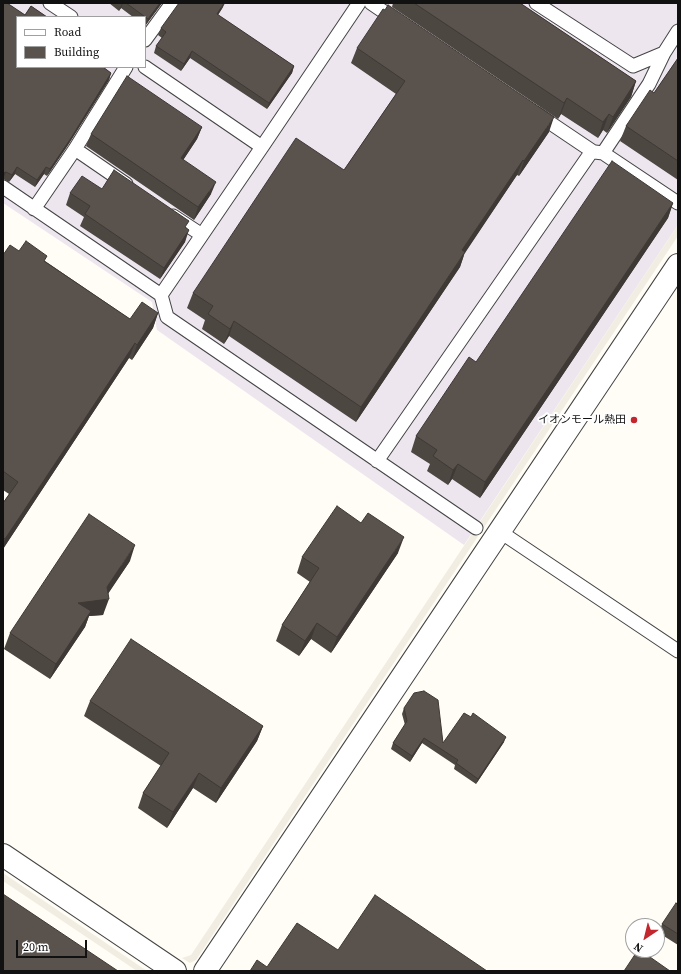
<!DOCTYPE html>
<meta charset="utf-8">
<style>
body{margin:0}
#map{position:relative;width:681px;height:974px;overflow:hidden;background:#fffdf5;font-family:"Source Serif 4",serif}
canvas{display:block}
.frame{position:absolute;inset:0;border:4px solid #111;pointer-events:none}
.legend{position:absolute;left:16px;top:16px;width:130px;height:52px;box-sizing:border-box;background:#fff;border:1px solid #a0a0a0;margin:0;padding:5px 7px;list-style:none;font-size:12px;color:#111}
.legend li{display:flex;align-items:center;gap:8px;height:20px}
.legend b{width:20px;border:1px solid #a0a0a0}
.north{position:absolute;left:625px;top:918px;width:40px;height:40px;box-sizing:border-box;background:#fff;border:1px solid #a0a0a0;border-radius:50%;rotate:215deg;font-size:11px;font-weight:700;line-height:16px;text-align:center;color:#111}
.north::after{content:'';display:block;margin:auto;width:14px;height:18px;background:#c4262e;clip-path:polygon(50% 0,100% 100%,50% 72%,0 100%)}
.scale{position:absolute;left:16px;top:940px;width:71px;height:18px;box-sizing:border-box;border:2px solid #111;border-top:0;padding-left:5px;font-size:12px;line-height:14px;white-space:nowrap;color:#111;-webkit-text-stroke:3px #fff;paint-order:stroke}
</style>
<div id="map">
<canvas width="681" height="974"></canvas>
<div class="frame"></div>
<ul class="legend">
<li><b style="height:5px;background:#fff"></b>Road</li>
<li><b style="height:11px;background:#5a524d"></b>Building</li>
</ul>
<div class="north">N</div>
<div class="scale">20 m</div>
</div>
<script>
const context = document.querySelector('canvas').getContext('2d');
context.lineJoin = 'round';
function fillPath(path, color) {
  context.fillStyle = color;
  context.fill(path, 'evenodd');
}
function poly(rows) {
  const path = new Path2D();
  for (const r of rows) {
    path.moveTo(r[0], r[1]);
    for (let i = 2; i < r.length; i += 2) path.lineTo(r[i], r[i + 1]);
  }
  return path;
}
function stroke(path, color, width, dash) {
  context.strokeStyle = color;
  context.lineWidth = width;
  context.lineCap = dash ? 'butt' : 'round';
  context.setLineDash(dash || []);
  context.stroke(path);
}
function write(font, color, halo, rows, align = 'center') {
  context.font = font + ' "Source Serif 4","Noto Sans JP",serif';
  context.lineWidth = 4;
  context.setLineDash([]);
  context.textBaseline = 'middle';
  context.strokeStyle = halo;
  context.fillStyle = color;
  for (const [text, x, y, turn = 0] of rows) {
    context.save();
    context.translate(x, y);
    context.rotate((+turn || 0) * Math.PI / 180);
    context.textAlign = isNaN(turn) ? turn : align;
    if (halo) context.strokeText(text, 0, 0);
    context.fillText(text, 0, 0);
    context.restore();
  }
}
fillPath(poly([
 [3,3,678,3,678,225,464,545,157,330,152,302,3,203],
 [17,17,145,17,145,67,17,67]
]), '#eee6ef');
fillPath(poly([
 [678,225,678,236,196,960,190,963,182,958,191,955],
 [3,873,147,971,137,971,3,881]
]), '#f1ede2');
const lane = poly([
 [50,3,71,17],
 [371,3,396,20],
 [536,3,633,66,664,53,678,31],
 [145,40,172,3],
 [145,67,262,147,359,3],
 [262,147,161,295,167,317,476,528],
 [75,149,126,184],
 [595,152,603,153,678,203],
 [603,153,649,84,664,53],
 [3,187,161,295],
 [34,209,75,149,126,67],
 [173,216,202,235],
 [377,461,592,151,537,114],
 [499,531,678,651]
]);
const street = poly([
 [3,855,175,971],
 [205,971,678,265]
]);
stroke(lane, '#444', 15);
stroke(street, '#444', 24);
stroke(lane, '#fff', 13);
stroke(street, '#fff', 22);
fillPath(poly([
 [3,3,7,3,25,15,31,6,47,17,17,17,17,67,103,67,111,73,109,80,68,145,47,176,44,174,35,187,15,174,9,182,3,179],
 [109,3,162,3,145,26,145,17,133,17,121,8,119,11],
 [393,3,520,3,636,81,631,97,607,133,603,130,598,138,561,114,558,119,392,7],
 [223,7,218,15,294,66,292,73,267,109,190,58,181,71,154,53,156,46,162,38,158,35,161,28],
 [357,48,549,132,519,176,517,175,465,252,460,267,356,422,229,336,224,344,202,329,205,320,187,308,193,293,344,170,396,94,351,63],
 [678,58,678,180,620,141,626,126,654,93],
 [202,127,197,139,183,160,211,194,194,220,86,146,91,134],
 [102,189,187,228,185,242,160,279,80,226,84,217,66,205,70,193],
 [673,203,668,218,480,498,452,479,448,485,427,471,430,464,411,452,416,436,476,362],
 [19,251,45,261,130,319,158,313,153,328,132,360,129,358,3,549,3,503,9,494,3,490,3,255],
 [398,553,331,653,311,639,299,656,276,641,282,625,310,582,297,573,302,557],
 [130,561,108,593,103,615,89,616,85,627,50,679,4,649,10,633],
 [90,701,263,726,257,741,216,803,193,788,167,828,138,808,143,793,161,766,84,716],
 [404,708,443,743,504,742,476,784,454,769,455,765,422,743,410,762,391,749,393,743,405,725,402,714],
 [678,905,678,945,659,933,662,924]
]), '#4d4742');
fillPath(poly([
 [122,3,123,3,121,8,119,11],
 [160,3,162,3,145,26,148,19],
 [224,3,225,3,223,7,214,21,217,14],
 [192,51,190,58,181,71,184,64],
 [294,66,292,73,267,109,269,103],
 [111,73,109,80,68,145,47,176,50,169],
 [636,81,631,97,607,133,613,117],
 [567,98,561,114,558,119,564,103],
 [609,114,603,130,598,138,603,122],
 [554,117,549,132,519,176,524,161],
 [202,127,197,139,176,171,181,158],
 [523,160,517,175,457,265,462,250],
 [17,167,15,174,9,182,12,175],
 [46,167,44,174,35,187,37,180],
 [6,172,3,179,3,173],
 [216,182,211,194,194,220,198,207],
 [673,203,668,218,480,498,485,482],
 [189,230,185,242,160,279,164,268],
 [465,252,460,267,356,422,361,407],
 [158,313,153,328,132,360,137,345],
 [234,321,229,336,224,344,230,329],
 [135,343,129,358,3,549,3,545,5,539],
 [458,464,452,479,448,485,453,470],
 [404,537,398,553,331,653,337,637],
 [135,545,130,561,104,600,109,599,103,615,89,616,85,627,50,679,78,603,107,587],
 [317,623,311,639,299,656,305,641],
 [263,726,257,741,216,803,221,788],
 [506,737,504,742,476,784,478,779],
 [424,738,422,743,410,762,412,756],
 [199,773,193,788,167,828,173,812]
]), '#3f3936');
const building = poly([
 [3,3,7,3,25,15,31,6,47,17,17,17,17,67,103,67,111,73,71,138,50,169,46,167,37,180,17,167,12,175,6,172,3,173,3,3],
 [126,3,160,3,148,19,126,3],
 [179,3,224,3,217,14,294,66,269,103,192,51,184,64,156,46,166,32,161,28,179,3],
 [414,3,520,3,636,81,613,117,609,114,603,122,567,98,564,103,414,3],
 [388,5,554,117,524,161,523,160,462,250,465,252,361,407,234,321,230,329,208,314,213,306,193,293,296,138,344,170,405,81,357,48,383,9,385,10,388,5],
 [678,58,678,161,626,126,650,90,654,93,678,58],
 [127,76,202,127,181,158,216,182,198,207,91,134,127,76],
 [612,161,673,203,485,482,458,464,453,470,433,456,437,450,416,436,469,357,476,362,612,161],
 [114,170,189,221,185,227,189,230,164,268,85,214,90,206,70,193,82,176,102,189,114,170],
 [26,241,47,256,44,261,130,319,142,302,158,313,137,345,135,343,5,539,3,537,3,503,18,482,3,471,3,255,10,245,19,251,26,241],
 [337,506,361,523,368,513,404,537,337,637,317,623,305,641,282,625,319,568,302,557,337,506],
 [89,514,135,545,107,587,109,599,78,603,91,611,56,664,10,633,89,514],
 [131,639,263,726,221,788,199,773,173,812,143,793,169,753,90,701,131,639],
 [424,691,438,700,443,743,464,713,471,717,473,713,506,737,478,779,456,763,458,760,424,738,412,756,393,743,407,721,404,708,414,693,424,691],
 [3,894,118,971,3,971,3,894],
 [375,895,487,971,250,971,257,960,267,967,297,923,338,950,375,895],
 [676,903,678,905,678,934,662,924,676,903],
 [638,950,640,950,670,971,624,971,638,950]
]);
fillPath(building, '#5a524d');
stroke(building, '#3f3936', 1);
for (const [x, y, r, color] of [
 [634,420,4,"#c4262e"]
]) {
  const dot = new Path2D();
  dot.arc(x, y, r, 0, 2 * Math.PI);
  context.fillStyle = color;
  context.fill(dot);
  stroke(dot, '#fff', 1.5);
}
write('11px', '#111', '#fff', [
 ["イオンモール熱田",626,420]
], 'right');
</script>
